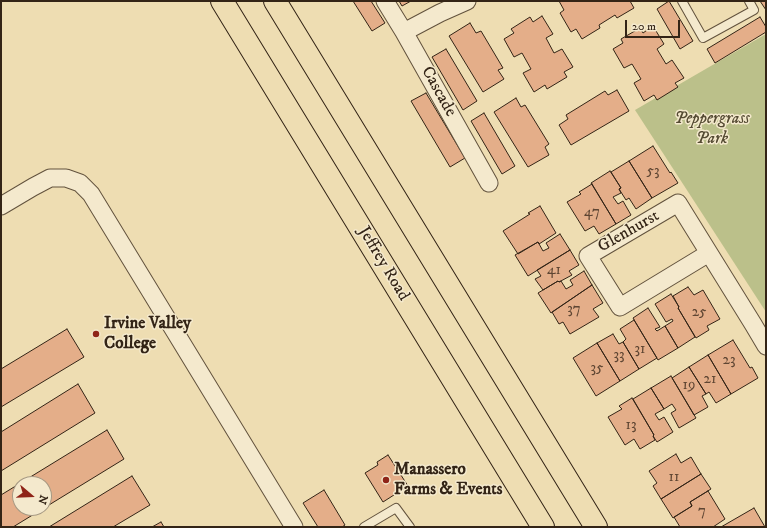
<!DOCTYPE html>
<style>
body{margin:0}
#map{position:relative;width:767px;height:528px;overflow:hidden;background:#eeddb2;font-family:"IM FELL DW Pica",serif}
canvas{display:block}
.frame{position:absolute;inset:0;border:2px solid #332416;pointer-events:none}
.north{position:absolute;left:12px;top:476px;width:40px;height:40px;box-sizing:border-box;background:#f4e9cd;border:1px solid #a79a84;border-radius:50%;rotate:109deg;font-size:11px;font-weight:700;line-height:16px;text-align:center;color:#332416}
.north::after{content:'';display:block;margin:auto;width:14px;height:18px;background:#8f2418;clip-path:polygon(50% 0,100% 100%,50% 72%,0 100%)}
.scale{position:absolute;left:625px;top:20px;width:55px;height:18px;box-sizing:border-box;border:2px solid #332416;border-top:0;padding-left:5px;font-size:12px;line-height:14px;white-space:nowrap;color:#332416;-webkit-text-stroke:3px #f4e9cd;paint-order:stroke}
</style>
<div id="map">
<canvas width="767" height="528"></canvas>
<div class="frame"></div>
<div class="north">N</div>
<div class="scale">20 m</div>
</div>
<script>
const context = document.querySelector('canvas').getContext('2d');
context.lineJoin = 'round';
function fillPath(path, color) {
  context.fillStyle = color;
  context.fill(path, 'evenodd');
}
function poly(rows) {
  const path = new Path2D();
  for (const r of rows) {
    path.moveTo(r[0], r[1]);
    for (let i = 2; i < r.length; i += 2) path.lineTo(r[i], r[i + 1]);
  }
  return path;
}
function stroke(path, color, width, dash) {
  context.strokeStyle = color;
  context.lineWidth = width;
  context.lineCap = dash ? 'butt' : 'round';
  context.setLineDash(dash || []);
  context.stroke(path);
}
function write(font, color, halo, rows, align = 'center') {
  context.font = font + ' "IM FELL DW Pica",serif';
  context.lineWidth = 3;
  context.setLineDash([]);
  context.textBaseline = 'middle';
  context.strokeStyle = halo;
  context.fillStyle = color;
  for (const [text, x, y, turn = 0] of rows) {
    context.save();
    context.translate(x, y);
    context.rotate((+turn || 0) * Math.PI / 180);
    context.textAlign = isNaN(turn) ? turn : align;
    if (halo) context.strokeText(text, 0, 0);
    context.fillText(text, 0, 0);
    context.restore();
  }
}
fillPath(poly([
 [766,34,766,312,635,110]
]), '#bbc08a');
const building = poly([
 [353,1,371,1,385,23,372,31,353,1],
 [399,1,411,1,402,6,399,1],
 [559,1,630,1,634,8,617,18,615,15,599,25,600,28,582,39,576,29,571,32,560,13,564,10,559,1],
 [669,1,693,41,680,49,657,9,669,1],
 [760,1,766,1,766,10,760,1],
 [542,16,553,34,546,38,554,53,562,49,573,67,564,72,567,77,547,89,545,85,534,92,523,73,531,69,522,53,514,57,504,39,514,33,511,29,530,17,533,22,542,16],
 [760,17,766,27,766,32,715,63,707,49,760,17],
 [470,23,476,33,481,31,503,68,498,70,504,79,483,92,449,36,470,23],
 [653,26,664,44,657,49,666,64,672,60,684,78,675,83,678,87,657,100,654,95,644,101,634,83,641,79,632,64,624,68,613,49,623,43,621,39,640,28,643,33,653,26],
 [446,49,477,101,463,110,432,57,446,49],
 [617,90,629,111,571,145,559,125,568,119,566,115,605,91,608,95,617,90],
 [426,93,465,158,450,167,411,101,426,93],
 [516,98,521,107,525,105,549,144,545,147,549,155,528,167,494,112,516,98],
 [484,113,515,166,502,174,471,121,484,113],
 [653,146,670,173,671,172,678,183,652,198,629,161,653,146],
 [629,161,652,198,636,209,629,198,626,200,619,189,621,188,611,172,629,161],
 [610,171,621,188,619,189,621,193,613,197,618,204,623,201,631,215,616,224,591,183,610,171],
 [592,184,616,224,599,234,594,226,585,231,567,202,581,194,579,192,592,184],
 [540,206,556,233,539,244,538,242,518,254,503,231,530,214,528,213,540,206],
 [560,234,570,250,528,276,515,255,538,242,543,251,549,248,546,243,560,234],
 [570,250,579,265,569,271,572,275,559,282,558,281,543,290,535,279,541,276,537,270,570,250],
 [584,271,592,285,551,313,538,293,558,281,559,282,561,281,566,289,573,285,570,280,584,271],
 [592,285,603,303,593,309,599,317,570,334,563,322,559,324,552,312,592,285],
 [688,287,694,295,703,290,720,319,707,326,709,330,696,338,678,308,679,307,673,296,688,287],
 [671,294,679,307,678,308,695,337,678,348,665,326,673,321,672,319,666,322,655,304,671,294],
 [648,308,660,327,655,329,657,331,665,326,678,348,658,360,633,318,648,308],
 [634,320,657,358,639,369,623,342,626,339,620,329,634,320],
 [67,329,84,357,1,407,1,369,67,329],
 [613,334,619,344,623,342,639,369,620,381,597,343,613,334],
 [733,340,750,368,752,367,758,378,731,394,708,355,733,340],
 [597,343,620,381,596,396,573,358,597,343],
 [708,355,731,394,716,403,709,392,706,394,689,367,708,355],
 [689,367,706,394,702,396,708,407,694,415,672,378,689,367],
 [671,376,696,418,679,428,671,413,676,410,672,404,664,409,651,388,671,376],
 [78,384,95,413,1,471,1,432,78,384],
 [651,388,664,409,655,414,659,420,664,417,673,432,657,442,653,436,654,435,633,399,651,388],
 [632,398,654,435,653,436,655,440,640,449,634,439,625,445,608,417,622,409,619,406,632,398],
 [107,430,124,459,44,508,44,484,20,484,20,508,44,508,13,527,1,527,1,495,107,430],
 [676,454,681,463,691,457,701,474,661,499,653,486,657,483,649,471,676,454],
 [388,455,408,486,383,502,365,473,378,465,377,462,388,455],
 [701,474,711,489,690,502,692,506,673,518,661,499,701,474],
 [132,476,150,505,113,527,49,527,132,476],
 [324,490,345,525,342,527,318,527,303,503,324,490],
 [708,491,725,519,713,527,680,527,674,517,692,506,690,502,708,491],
 [754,508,765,527,721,527,754,508],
 [161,522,164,527,152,527,161,522]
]);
fillPath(building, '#e4ae89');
stroke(building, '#332416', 1);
const lane = poly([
 [682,1,703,38,754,10,749,1],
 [364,527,396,508,410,527]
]);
const street = poly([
 [385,1,404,32,489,183],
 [404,32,440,13,467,1],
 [1,206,33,187,50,178,66,178,80,183,91,194,294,527],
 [709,253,620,307,588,256,678,203,753,324,766,346]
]);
const primary = poly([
 [222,1,543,527],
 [275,1,596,527]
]);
stroke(lane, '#62523d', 10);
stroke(street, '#62523d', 19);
stroke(primary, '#332416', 24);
stroke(lane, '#f4e9cd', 8);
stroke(street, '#f4e9cd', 17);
stroke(primary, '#eeddb2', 22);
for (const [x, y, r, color] of [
 [96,334,4,"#8f2418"],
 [386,480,4,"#8f2418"]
]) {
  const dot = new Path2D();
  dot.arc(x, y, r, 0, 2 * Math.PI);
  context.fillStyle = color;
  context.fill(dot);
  stroke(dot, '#f4e9cd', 1.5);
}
write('15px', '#5f4633', null, [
 ["53",653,172],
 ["47",592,213],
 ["41",554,271],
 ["37",574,310],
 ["25",699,313],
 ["31",640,350],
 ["33",619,356],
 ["23",729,361],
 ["35",597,369],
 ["21",710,380],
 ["19",689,386],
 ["13",631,426],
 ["11",674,478],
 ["7",702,512]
]);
write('17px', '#332416', '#f4e9cd', [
 ["Cascade",438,92,61],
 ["Glenhurst",629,232,-30],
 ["Jeffrey Road",383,264,59]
]);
write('italic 17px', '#554b33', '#f4e9cd', [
 ["Peppergrass",712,119],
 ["Park",712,139]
]);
write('bold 17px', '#332416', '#f4e9cd', [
 ["Irvine Valley",104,324],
 ["College",104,344],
 ["Manassero",394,470],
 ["Farms & Events",394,490]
], 'left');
</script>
